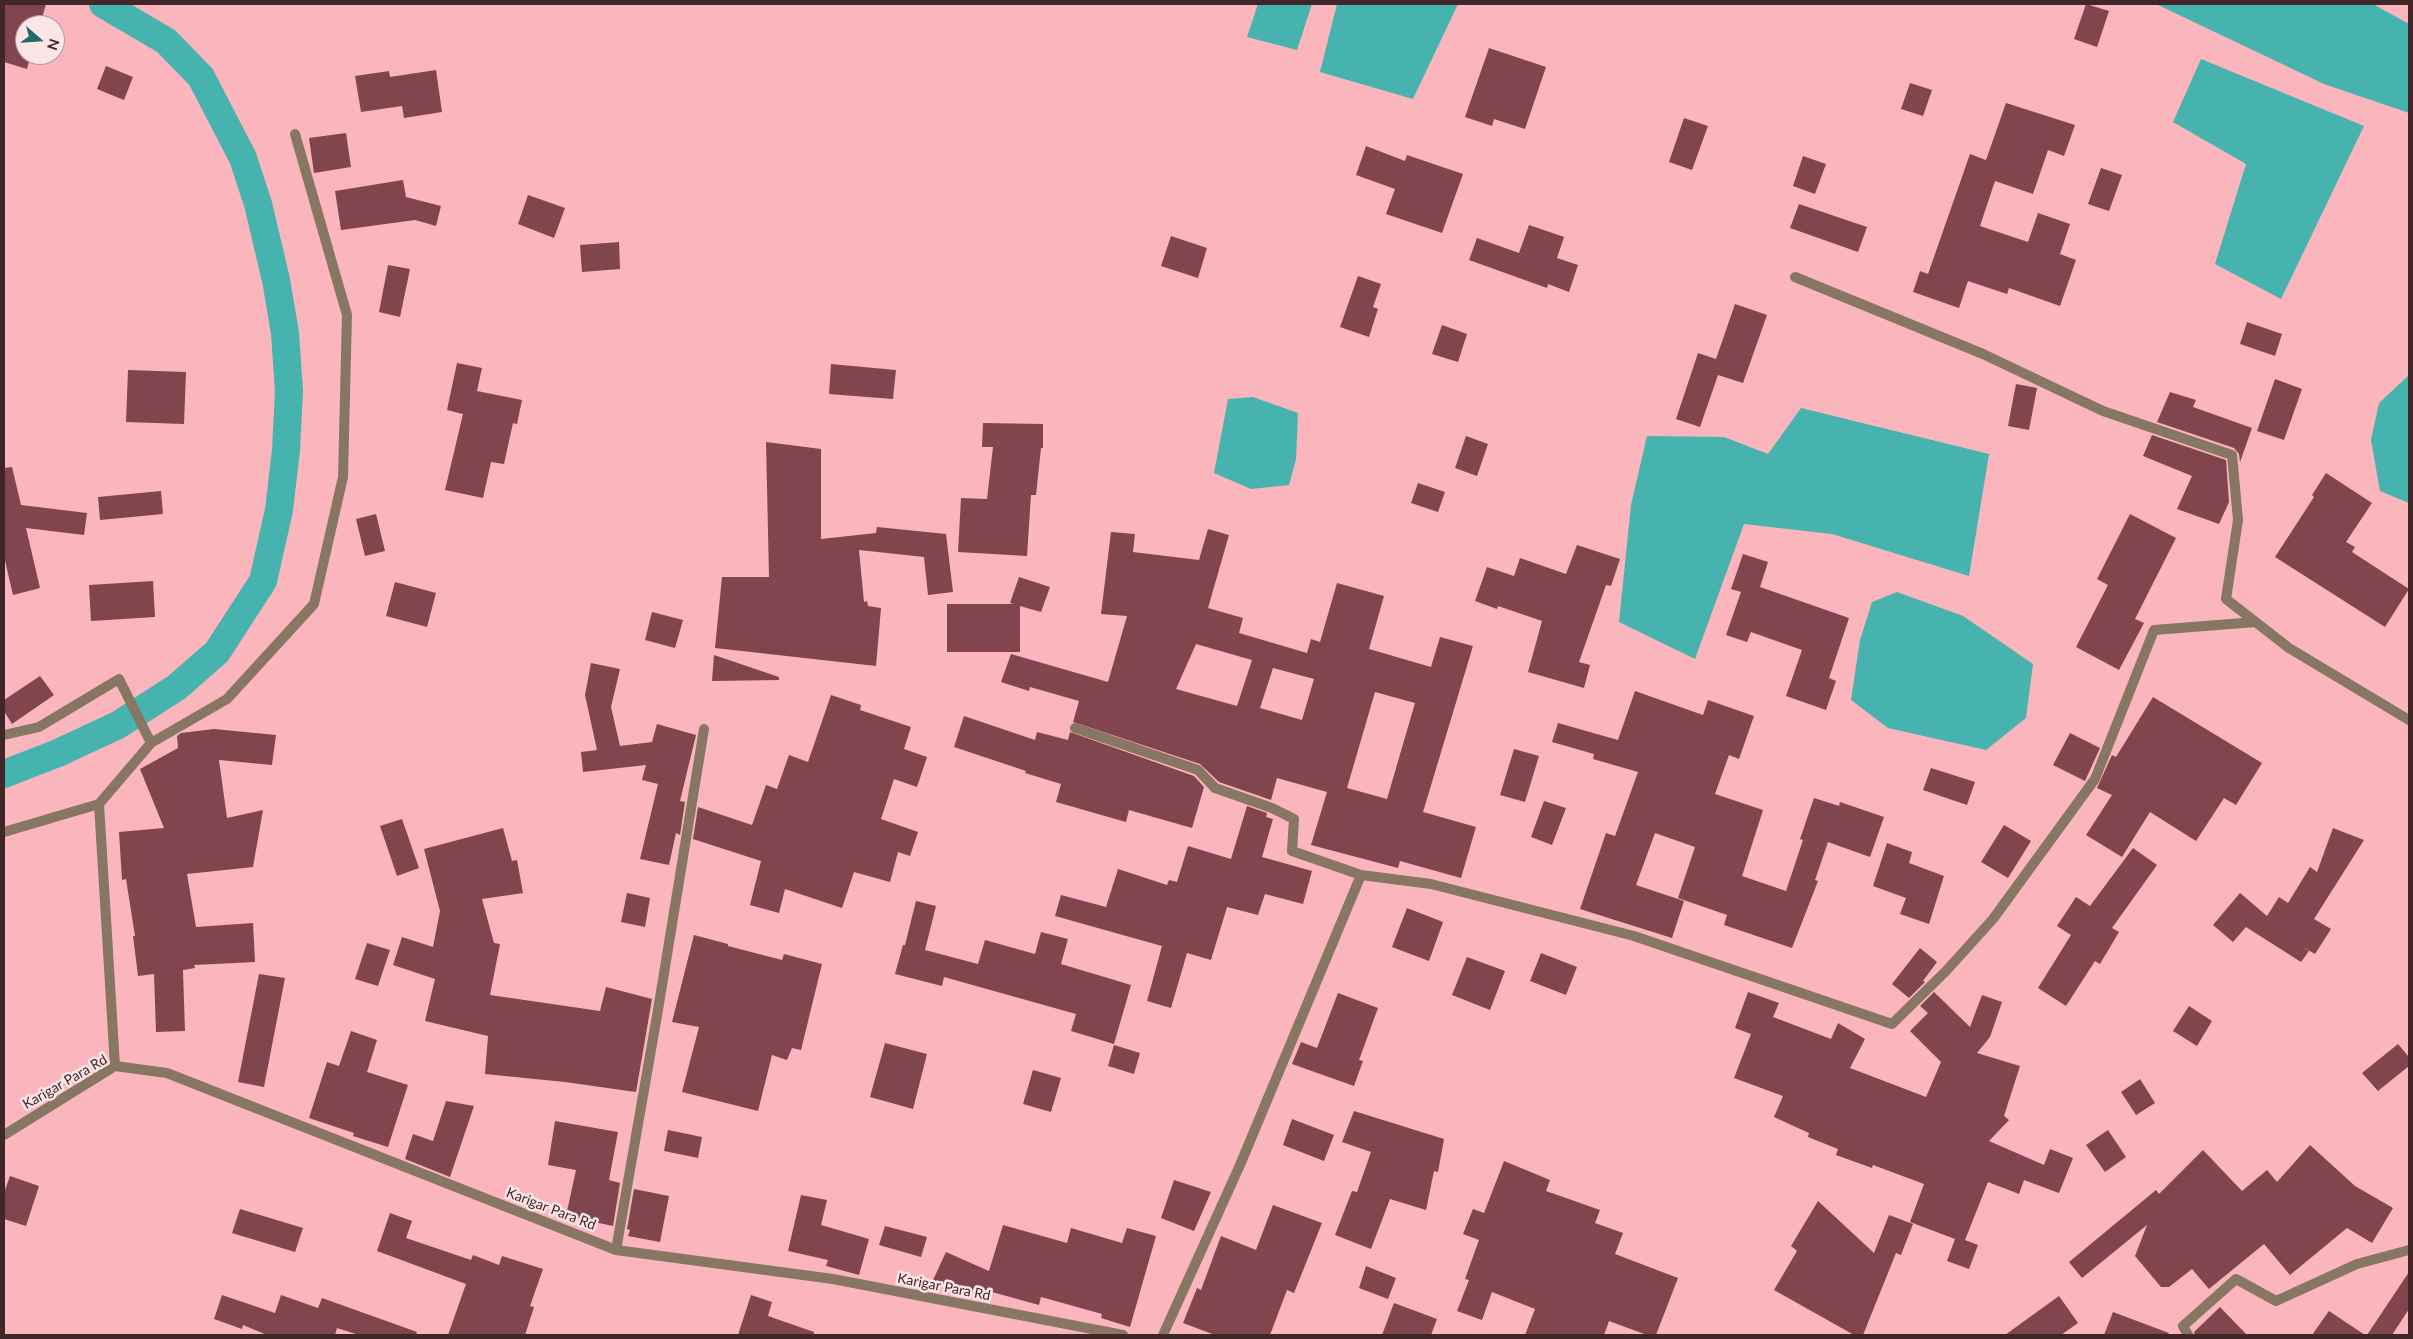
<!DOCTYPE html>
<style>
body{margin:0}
#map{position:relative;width:2413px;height:1339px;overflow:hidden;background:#fbb5bc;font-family:Lato,sans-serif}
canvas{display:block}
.frame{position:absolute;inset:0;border:5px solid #412629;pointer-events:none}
.north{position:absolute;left:15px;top:15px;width:50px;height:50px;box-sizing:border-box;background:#fbe5e7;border:1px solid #b1999b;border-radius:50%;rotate:109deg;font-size:14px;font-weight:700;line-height:20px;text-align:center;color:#412629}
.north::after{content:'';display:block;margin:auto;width:18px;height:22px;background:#206b69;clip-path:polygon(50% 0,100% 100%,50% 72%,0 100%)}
</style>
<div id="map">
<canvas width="2413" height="1339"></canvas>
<div class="frame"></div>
<div class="north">N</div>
</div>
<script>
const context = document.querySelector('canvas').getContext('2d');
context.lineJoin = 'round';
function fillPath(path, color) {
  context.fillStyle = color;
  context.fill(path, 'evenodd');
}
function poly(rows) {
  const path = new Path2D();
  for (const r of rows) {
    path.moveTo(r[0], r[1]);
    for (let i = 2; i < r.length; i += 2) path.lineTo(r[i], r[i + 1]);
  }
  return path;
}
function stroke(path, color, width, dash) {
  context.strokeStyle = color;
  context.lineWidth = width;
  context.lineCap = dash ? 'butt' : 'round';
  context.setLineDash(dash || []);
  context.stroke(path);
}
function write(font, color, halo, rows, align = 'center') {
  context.font = font + ' Lato,sans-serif';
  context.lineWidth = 5;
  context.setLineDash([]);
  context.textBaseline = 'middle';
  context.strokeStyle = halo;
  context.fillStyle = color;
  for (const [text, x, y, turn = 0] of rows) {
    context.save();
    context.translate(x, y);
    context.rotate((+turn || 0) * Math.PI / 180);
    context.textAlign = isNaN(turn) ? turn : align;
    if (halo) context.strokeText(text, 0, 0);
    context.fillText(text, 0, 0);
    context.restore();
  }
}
fillPath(poly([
 [1258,4,1312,4,1297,50,1247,37],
 [1337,4,1458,4,1413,99,1320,72],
 [2156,4,2373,4,2409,24,2409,113,2324,84],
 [2201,59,2364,126,2281,299,2215,264,2246,164,2173,122],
 [2408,376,2409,376,2409,503,2380,491,2371,440,2379,403],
 [1253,397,1298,413,1296,459,1289,485,1251,489,1214,473,1228,399],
 [1801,408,1989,454,1969,576,1832,534,1744,524,1695,659,1619,622,1631,505,1647,436,1724,437,1768,454],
 [1897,592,1963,616,2033,664,2026,718,1986,750,1888,728,1851,700,1860,640,1872,602]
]), '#47b3af');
stroke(poly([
 [4,774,58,753,118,725,177,687,217,652,263,581,279,510,286,450,289,391,285,333,276,280,258,204,243,158,201,77,166,41,103,4]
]), '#47b3af', 28);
fillPath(poly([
 [4,4,46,4,40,25,25,25,25,55,31,55,27,69,4,62],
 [2086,4,2109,11,2097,47,2074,39],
 [1489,48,1546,67,1525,129,1494,119,1492,126,1465,117],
 [106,66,133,77,124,100,97,89],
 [436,70,442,112,404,118,402,106,361,112,355,76,389,71,390,77],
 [1910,83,1932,90,1923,116,1901,109],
 [2006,103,2075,125,2064,156,2048,150,2033,194,1995,181,1980,226,2028,242,2038,213,2070,224,2060,254,2076,260,2060,306,2009,288,2007,294,1968,281,1959,308,1913,292,1920,271,1928,274,1970,154,1986,160],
 [1684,118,1708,126,1692,170,1669,162],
 [346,133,351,167,314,173,309,138],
 [1366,146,1405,161,1407,155,1463,174,1442,233,1386,214,1395,189,1356,175],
 [1803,156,1826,164,1815,194,1793,186],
 [2101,168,2122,175,2109,211,2088,204],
 [403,180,406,197,441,206,436,226,415,220,341,230,335,191],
 [528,195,565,208,554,238,518,224],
 [1799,204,1867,227,1858,252,1790,228],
 [1529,225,1564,237,1557,258,1578,265,1569,292,1548,284,1547,288,1469,260,1477,238,1519,253],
 [1171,236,1207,248,1198,278,1161,266],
 [619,242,620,269,582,272,580,245],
 [388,265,410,269,400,317,379,312],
 [1358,276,1381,284,1373,307,1378,309,1369,337,1340,327],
 [1735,304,1767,315,1743,383,1718,375,1700,427,1676,419,1698,353,1716,359],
 [2247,322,2282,334,2275,356,2240,344],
 [1442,325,1467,334,1458,362,1432,354],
 [457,363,482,368,477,391,522,400,517,424,513,423,504,464,491,462,483,498,445,490,463,414,447,410],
 [831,364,896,370,893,399,829,394],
 [128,370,186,372,184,424,126,422],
 [2275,379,2302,389,2284,440,2257,431],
 [2016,384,2037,388,2029,430,2008,426],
 [2170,392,2196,400,2193,407,2252,428,2240,462,2239,454,2234,448,2157,422],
 [983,423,1043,424,1043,448,1041,448,1036,495,1031,495,1027,556,958,552,961,498,987,499,993,447,982,447],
 [2152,435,2226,460,2229,502,2219,524,2177,509,2192,476,2143,456],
 [1466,436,1488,444,1477,476,1455,468],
 [766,442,821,449,821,539,876,533,877,527,946,534,953,592,928,595,924,557,859,550,864,602,867,601,868,606,881,608,876,666,715,648,722,577,769,577],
 [12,467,21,505,87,513,84,535,26,528,40,588,13,595,4,556,4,468],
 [2326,473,2372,503,2346,542,2355,547,2352,552,2409,589,2385,627,2275,557,2314,497,2312,495],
 [1418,483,1445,492,1438,512,1411,503],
 [161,491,163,514,100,520,98,497],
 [376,514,385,551,365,556,356,519],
 [2130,514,2176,538,2135,619,2144,623,2119,670,2076,647,2108,585,2097,579],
 [1208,529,1229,535,1208,608,1243,618,1239,633,1307,653,1311,639,1320,642,1337,583,1384,596,1369,649,1431,667,1440,637,1473,646,1423,812,1476,827,1461,878,1400,861,1398,868,1311,845,1327,792,1277,778,1271,800,1219,782,1200,764,1073,722,1079,701,1030,687,1029,691,1001,682,1011,654,1108,682,1127,616,1101,614,1111,532,1135,534,1133,552,1199,560],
 [1196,644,1252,660,1237,706,1176,689],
 [1273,668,1314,679,1302,720,1260,708],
 [1375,692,1415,703,1387,799,1347,788],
 [1577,545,1620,559,1611,586,1606,585,1579,662,1590,665,1584,688,1528,672,1542,621,1498,606,1497,609,1475,601,1487,567,1514,576,1520,558,1566,574],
 [1743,554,1768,562,1760,587,1849,618,1829,678,1836,681,1826,710,1786,696,1802,650,1751,632,1747,642,1726,635,1741,592,1731,589],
 [1019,577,1050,587,1041,612,1020,606,1020,652,947,652,947,604,1014,604,1010,603],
 [153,581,155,617,91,621,89,585],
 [395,582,436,593,427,627,386,616],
 [652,612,683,620,675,648,645,640],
 [714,655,779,677,779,680,712,681],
 [591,663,620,669,611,707,620,746,652,742,657,724,696,735,680,801,685,802,680,835,676,833,669,865,640,859,658,784,642,780,646,765,583,772,581,752,597,750,585,695],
 [40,676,54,695,12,724,4,711,4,700],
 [1635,691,1703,715,1708,700,1754,716,1739,759,1729,755,1715,794,1763,810,1742,876,1786,891,1803,840,1800,839,1814,798,1839,806,1840,802,1884,817,1870,857,1828,842,1815,880,1818,881,1792,948,1724,925,1727,915,1678,898,1695,847,1655,833,1636,885,1684,901,1672,938,1580,909,1606,833,1615,836,1638,772,1593,759,1594,754,1552,742,1558,723,1618,740],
 [831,695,861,705,860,710,911,727,904,749,927,757,917,787,894,779,881,819,918,832,910,856,898,852,890,882,854,872,842,908,785,889,779,913,750,905,761,861,693,839,698,807,752,825,766,785,777,789,789,755,808,762],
 [2153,697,2262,763,2236,805,2224,798,2196,841,2150,812,2122,857,2086,835,2112,795,2097,788,2112,755,2116,757],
 [964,716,1035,740,1037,732,1068,740,1070,732,1194,776,1204,787,1192,828,1129,810,1126,822,1056,802,1061,784,1025,773,1026,771,954,747],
 [214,729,276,735,272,765,219,760,227,818,263,810,253,867,187,874,196,927,253,923,255,962,194,965,195,968,183,970,185,1031,156,1032,154,974,138,976,133,936,135,936,126,879,122,880,119,832,164,828,140,769,178,748,177,736,181,733],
 [2070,733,2100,748,2085,781,2053,765],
 [1514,749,1539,756,1525,802,1500,795],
 [1931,768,1975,782,1967,805,1923,790],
 [1544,801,1566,808,1552,845,1531,837],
 [1247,806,1267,813,1266,817,1273,819,1262,857,1312,871,1303,904,1265,894,1258,915,1227,907,1211,960,1187,953,1171,1008,1147,1001,1162,946,1055,916,1061,895,1106,907,1118,869,1167,885,1169,880,1177,882,1188,846,1231,859],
 [402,819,419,868,397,876,380,826],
 [2004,825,2031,841,2008,878,1981,862],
 [503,828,512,861,517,860,523,893,482,899,494,943,500,944,490,995,600,1011,606,987,652,999,636,1092,565,1082,485,1074,488,1036,425,1021,435,979,393,965,402,937,433,947,440,911,424,849],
 [2333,828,2364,840,2314,919,2331,929,2315,954,2303,947,2309,951,2301,962,2246,927,2233,942,2213,925,2240,893,2267,916,2279,897,2288,903,2310,867,2317,872],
 [1887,843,1912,852,1909,863,1944,876,1929,924,1900,914,1906,898,1873,886],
 [2133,848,2157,865,2112,928,2119,932,2100,964,2095,961,2066,1006,2038,988,2071,935,2057,926,2076,897,2090,906],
 [627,893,650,898,645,927,621,922],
 [916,901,936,906,925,950,978,964,985,940,1035,954,1041,932,1068,939,1061,964,1131,985,1114,1044,1071,1031,1076,1014,944,977,942,986,895,974,903,945,905,945],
 [1407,908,1443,922,1429,961,1392,947],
 [694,935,728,944,728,946,782,960,784,954,822,964,801,1050,792,1048,787,1060,772,1055,758,1111,682,1092,699,1027,672,1022],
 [367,943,390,950,378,986,355,979],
 [1920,948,1937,962,1923,981,1925,982,1909,998,1892,984],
 [1541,953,1577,967,1566,995,1530,981],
 [1467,957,1505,971,1490,1010,1452,995],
 [259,974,285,978,264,1087,238,1082],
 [1748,992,1779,1003,1773,1017,1831,1039,1838,1023,1865,1039,1850,1068,1926,1097,1941,1062,1910,1031,1928,1013,1920,1006,1934,992,1970,1027,1982,995,2002,1002,1990,1037,1977,1053,2020,1066,2004,1116,2009,1120,1989,1141,2044,1165,2050,1149,2073,1158,2059,1193,2024,1180,2019,1194,1988,1182,1965,1240,1978,1245,1969,1269,1947,1261,1955,1239,1910,1222,1924,1184,1873,1165,1872,1168,1836,1155,1838,1149,1808,1137,1809,1133,1774,1117,1783,1096,1734,1078,1751,1034,1735,1028],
 [1338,993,1378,1008,1359,1060,1363,1061,1354,1086,1292,1064,1301,1042,1317,1048],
 [2189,1006,2212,1021,2197,1046,2173,1031],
 [351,1031,377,1040,367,1072,408,1085,388,1147,353,1136,354,1133,309,1118,327,1062,339,1066],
 [885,1043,927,1054,913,1109,870,1097],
 [2398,1044,2409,1057,2409,1066,2378,1091,2362,1073],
 [1114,1045,1140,1053,1134,1074,1108,1066],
 [1033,1070,1061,1078,1051,1112,1023,1104],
 [2140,1079,2155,1103,2136,1115,2121,1092],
 [446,1101,474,1106,450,1177,405,1159,413,1134,433,1141],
 [1354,1111,1444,1139,1438,1172,1434,1171,1426,1210,1390,1199,1371,1249,1335,1235,1352,1191,1357,1192,1371,1152,1342,1142],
 [1292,1119,1334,1135,1324,1161,1283,1145],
 [555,1121,618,1132,609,1180,620,1183,613,1226,566,1216,576,1170,548,1165],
 [668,1130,702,1137,698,1158,664,1151],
 [2108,1130,2126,1157,2105,1172,2086,1145],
 [2310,1145,2355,1186,2393,1208,2372,1243,2347,1228,2290,1275,2264,1244,2209,1289,2192,1269,2169,1287,2161,1287,2135,1256,2147,1225,2082,1278,2069,1262,2156,1190,2159,1194,2203,1150,2242,1191,2267,1170,2277,1182],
 [1504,1161,1550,1180,1546,1191,1600,1210,1595,1223,1623,1233,1615,1254,1678,1278,1656,1335,1647,1335,1609,1321,1604,1335,1525,1335,1535,1309,1492,1292,1482,1320,1457,1311,1469,1280,1465,1279,1479,1240,1463,1234,1473,1209,1484,1213],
 [10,1176,39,1186,26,1226,4,1219,4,1193],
 [1174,1180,1211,1192,1194,1231,1161,1218],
 [634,1189,669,1196,660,1242,628,1236,630,1230,627,1229],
 [801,1195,827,1200,821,1225,869,1239,859,1275,826,1266,828,1260,788,1251],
 [1818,1201,1874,1253,1889,1215,1913,1224,1901,1255,1896,1253,1863,1335,1854,1335,1774,1290,1797,1251,1791,1246],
 [1273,1205,1322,1223,1294,1293,1287,1290,1270,1335,1215,1335,1183,1323,1197,1288,1201,1290,1221,1236,1256,1250],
 [240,1209,303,1228,295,1252,232,1233],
 [390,1213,412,1221,406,1238,471,1260,473,1255,499,1265,502,1256,543,1269,530,1306,534,1307,525,1335,448,1335,466,1284,377,1251],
 [1003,1225,1067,1243,1071,1228,1122,1243,1127,1228,1156,1236,1130,1327,1101,1318,1102,1314,1041,1297,1039,1305,974,1287,970,1297,933,1280,946,1252,989,1271],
 [885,1226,927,1237,921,1257,879,1245],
 [1366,1266,1396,1278,1388,1299,1359,1288],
 [2409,1272,2409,1309,2392,1335,2367,1335],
 [222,1295,275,1313,281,1295,318,1308,322,1298,417,1332,416,1335,359,1335,337,1328,335,1335,267,1335,243,1325,242,1329,214,1319],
 [751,1295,772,1302,768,1316,814,1332,814,1335,738,1335],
 [2059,1296,2078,1323,2061,1335,2005,1335],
 [1394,1303,1437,1319,1431,1335,1382,1335],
 [2220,1307,2247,1335,2195,1335,2194,1332],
 [2329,1311,2365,1335,2312,1335],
 [2113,1312,2169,1333,2168,1335,2104,1335]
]), '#81454d');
stroke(poly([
 [1795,277,1983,354,2103,411,2232,455,2238,520,2226,599,2289,648,2409,720],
 [1075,728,1198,770,1215,788,1272,808,1294,819,1292,851,1361,875],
 [4,735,39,727,119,679,151,743],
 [99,804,115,1066],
 [4,832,99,804,151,743,227,699,314,604,343,477,347,315,295,134],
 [4,1135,115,1066,167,1073,616,1250,833,1279,1123,1335],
 [616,1250,658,1010,704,729],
 [1163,1335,1240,1165,1361,875,1431,884,1634,936,1892,1024,1946,971,1993,919,2095,779,2154,630,2256,622],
 [2188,1335,2183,1326,2236,1279,2276,1301,2357,1264,2409,1250]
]), '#877661', 10);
write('14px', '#412629', '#fbe5e7', [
 ["Karigar Para Rd",65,1082,-30],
 ["Karigar Para Rd",551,1209,21],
 ["Karigar Para Rd",944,1287,11]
]);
</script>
